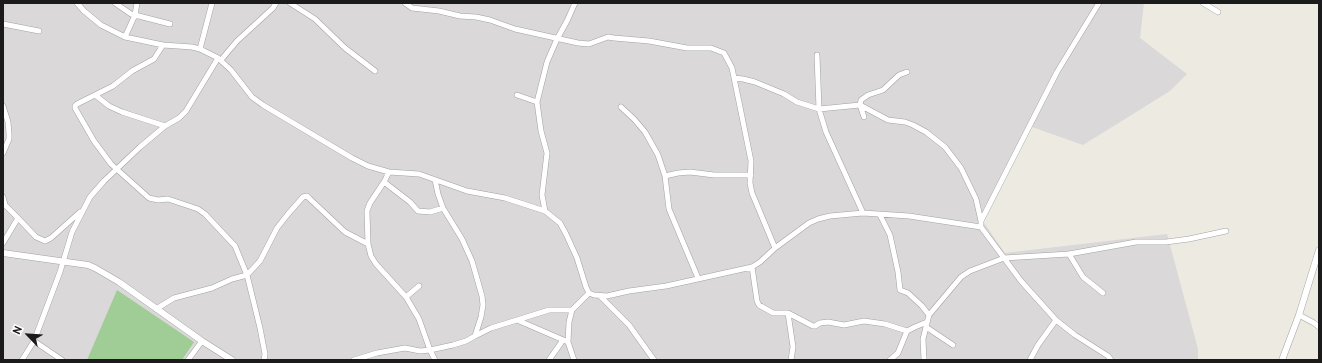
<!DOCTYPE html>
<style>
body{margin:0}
#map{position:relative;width:1322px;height:363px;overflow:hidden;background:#edeae1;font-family:"PT Sans",sans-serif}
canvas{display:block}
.frame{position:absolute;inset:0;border:4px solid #1b1b1b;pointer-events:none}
.north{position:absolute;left:8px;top:315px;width:40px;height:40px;-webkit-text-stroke:3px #fff;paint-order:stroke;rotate:295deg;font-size:11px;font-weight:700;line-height:16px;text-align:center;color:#1b1b1b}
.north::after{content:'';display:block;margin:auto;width:14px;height:18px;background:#1b1b1b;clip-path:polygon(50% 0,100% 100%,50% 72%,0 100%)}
</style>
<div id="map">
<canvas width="1322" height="363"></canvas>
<div class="frame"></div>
<div class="north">N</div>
</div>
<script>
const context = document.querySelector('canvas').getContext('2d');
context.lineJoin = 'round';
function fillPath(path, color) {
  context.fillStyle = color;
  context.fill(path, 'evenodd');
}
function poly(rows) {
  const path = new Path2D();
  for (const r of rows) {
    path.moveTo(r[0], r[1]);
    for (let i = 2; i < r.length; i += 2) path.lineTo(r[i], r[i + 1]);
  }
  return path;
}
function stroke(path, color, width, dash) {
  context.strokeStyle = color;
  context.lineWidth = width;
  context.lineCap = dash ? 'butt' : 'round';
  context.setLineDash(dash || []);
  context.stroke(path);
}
fillPath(poly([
 [3,3,496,3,502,4,503,3,1144,3,1140,38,1187,74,1170,91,1083,145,1032,127,982,220,1005,253,1167,234,1198,349,1198,360,3,360]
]), '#dad8d8');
fillPath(poly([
 [117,290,194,342,182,360,87,360]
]), '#9fcd95');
const minor = poly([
 [77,3,84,11,101,25,125,37,163,45,192,47,200,49,218,58,231,70,252,97,263,105,352,158,368,166,389,172,419,174,467,191,505,198,545,211,560,223,566,234,577,258,586,287,589,293,594,295,607,296,629,291,666,286,752,267,760,262,775,248,809,223,818,219,830,216,863,213,909,216,981,227],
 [115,3,131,14,170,24],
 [290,3,315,19,345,48,375,71],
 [405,3,412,8,439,11,460,16,476,17,490,20,515,29,578,43,589,44,608,37,614,38,649,41,687,48,711,48,724,53,732,68,739,102,751,161,750,183,752,193,775,248],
 [1203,3,1218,12],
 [3,24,39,31],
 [125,37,135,15,137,3],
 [163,45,154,59,132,71,113,86,77,104,75,106,75,108,94,141,111,164,149,198,158,200,168,199,198,209,205,214,235,246,247,275,260,328,265,354,264,360],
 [200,49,212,3],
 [817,55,819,109,826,132,863,213],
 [221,60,237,41,273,8,276,3],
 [734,78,743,79,755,82,784,94,797,102,819,109,860,105,888,120,905,122,913,125,926,132,945,147,961,168,976,199,981,221,981,227,1021,281,1056,320,1075,335,1108,356,1111,360],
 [95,95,109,106,122,112,165,126],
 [517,95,537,102],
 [3,106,8,122,9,134,9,139,3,153],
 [621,107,634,119,645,132,658,155,665,176,669,209,698,278],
 [864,117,860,105,861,100,868,95,883,90,899,75,907,72],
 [389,172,384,182,370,203,367,211,368,244,371,256,376,264,406,297,419,319,430,350,453,345,466,341,475,336,481,317,483,305,482,296,472,261,462,239,443,208,438,194,435,180],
 [665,176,678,173,690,172,714,175,751,175],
 [384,182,410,202,418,211,430,212,443,208],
 [3,197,5,205,18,218],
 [545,211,542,195,547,153,541,131,537,102,547,62,557,39,567,21,575,3],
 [880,215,890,235,898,272,900,290,908,293,922,306,929,315],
 [981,221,1057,72,1099,3],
 [3,243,18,218,36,237,45,241,51,238,80,212],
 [1069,254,1083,277,1103,293],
 [752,267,757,301,759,305,773,313,788,313,813,326,815,326,820,323,828,322,844,325,864,321,885,324,907,331,915,327,927,322],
 [600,296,629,325,654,360],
 [406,297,419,286],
 [156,309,174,298,212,288,232,279,247,275,260,261,277,228,288,214,303,197,307,196,310,199,345,232,368,244],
 [788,313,793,347,791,360],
 [1299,315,1314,323,1319,327],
 [517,320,549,310,572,310],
 [926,327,953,345],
 [475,336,491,328,517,320,568,342],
 [34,341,62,360],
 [22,360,34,341,60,272,72,232,90,197,104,181,140,147,165,126,179,118,186,111,218,58],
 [188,360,202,341],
 [354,360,377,353,405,348,420,351,430,350,435,360],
 [549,360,563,340],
 [574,360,568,342,569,322,572,310,589,293],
 [890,360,898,353,907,331],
 [924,360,923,339,929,315,961,277,970,271,1004,258,1069,254,1136,242,1166,242,1189,239,1226,231],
 [1030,360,1038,345,1056,320]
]);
const tertiary = poly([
 [3,253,88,265,95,268,119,282,202,341,232,360],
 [1282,360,1299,315,1319,250]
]);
stroke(minor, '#a2a2a2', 6);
stroke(tertiary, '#a2a2a2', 7);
stroke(minor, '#fff', 5);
stroke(tertiary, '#fff', 6);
</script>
